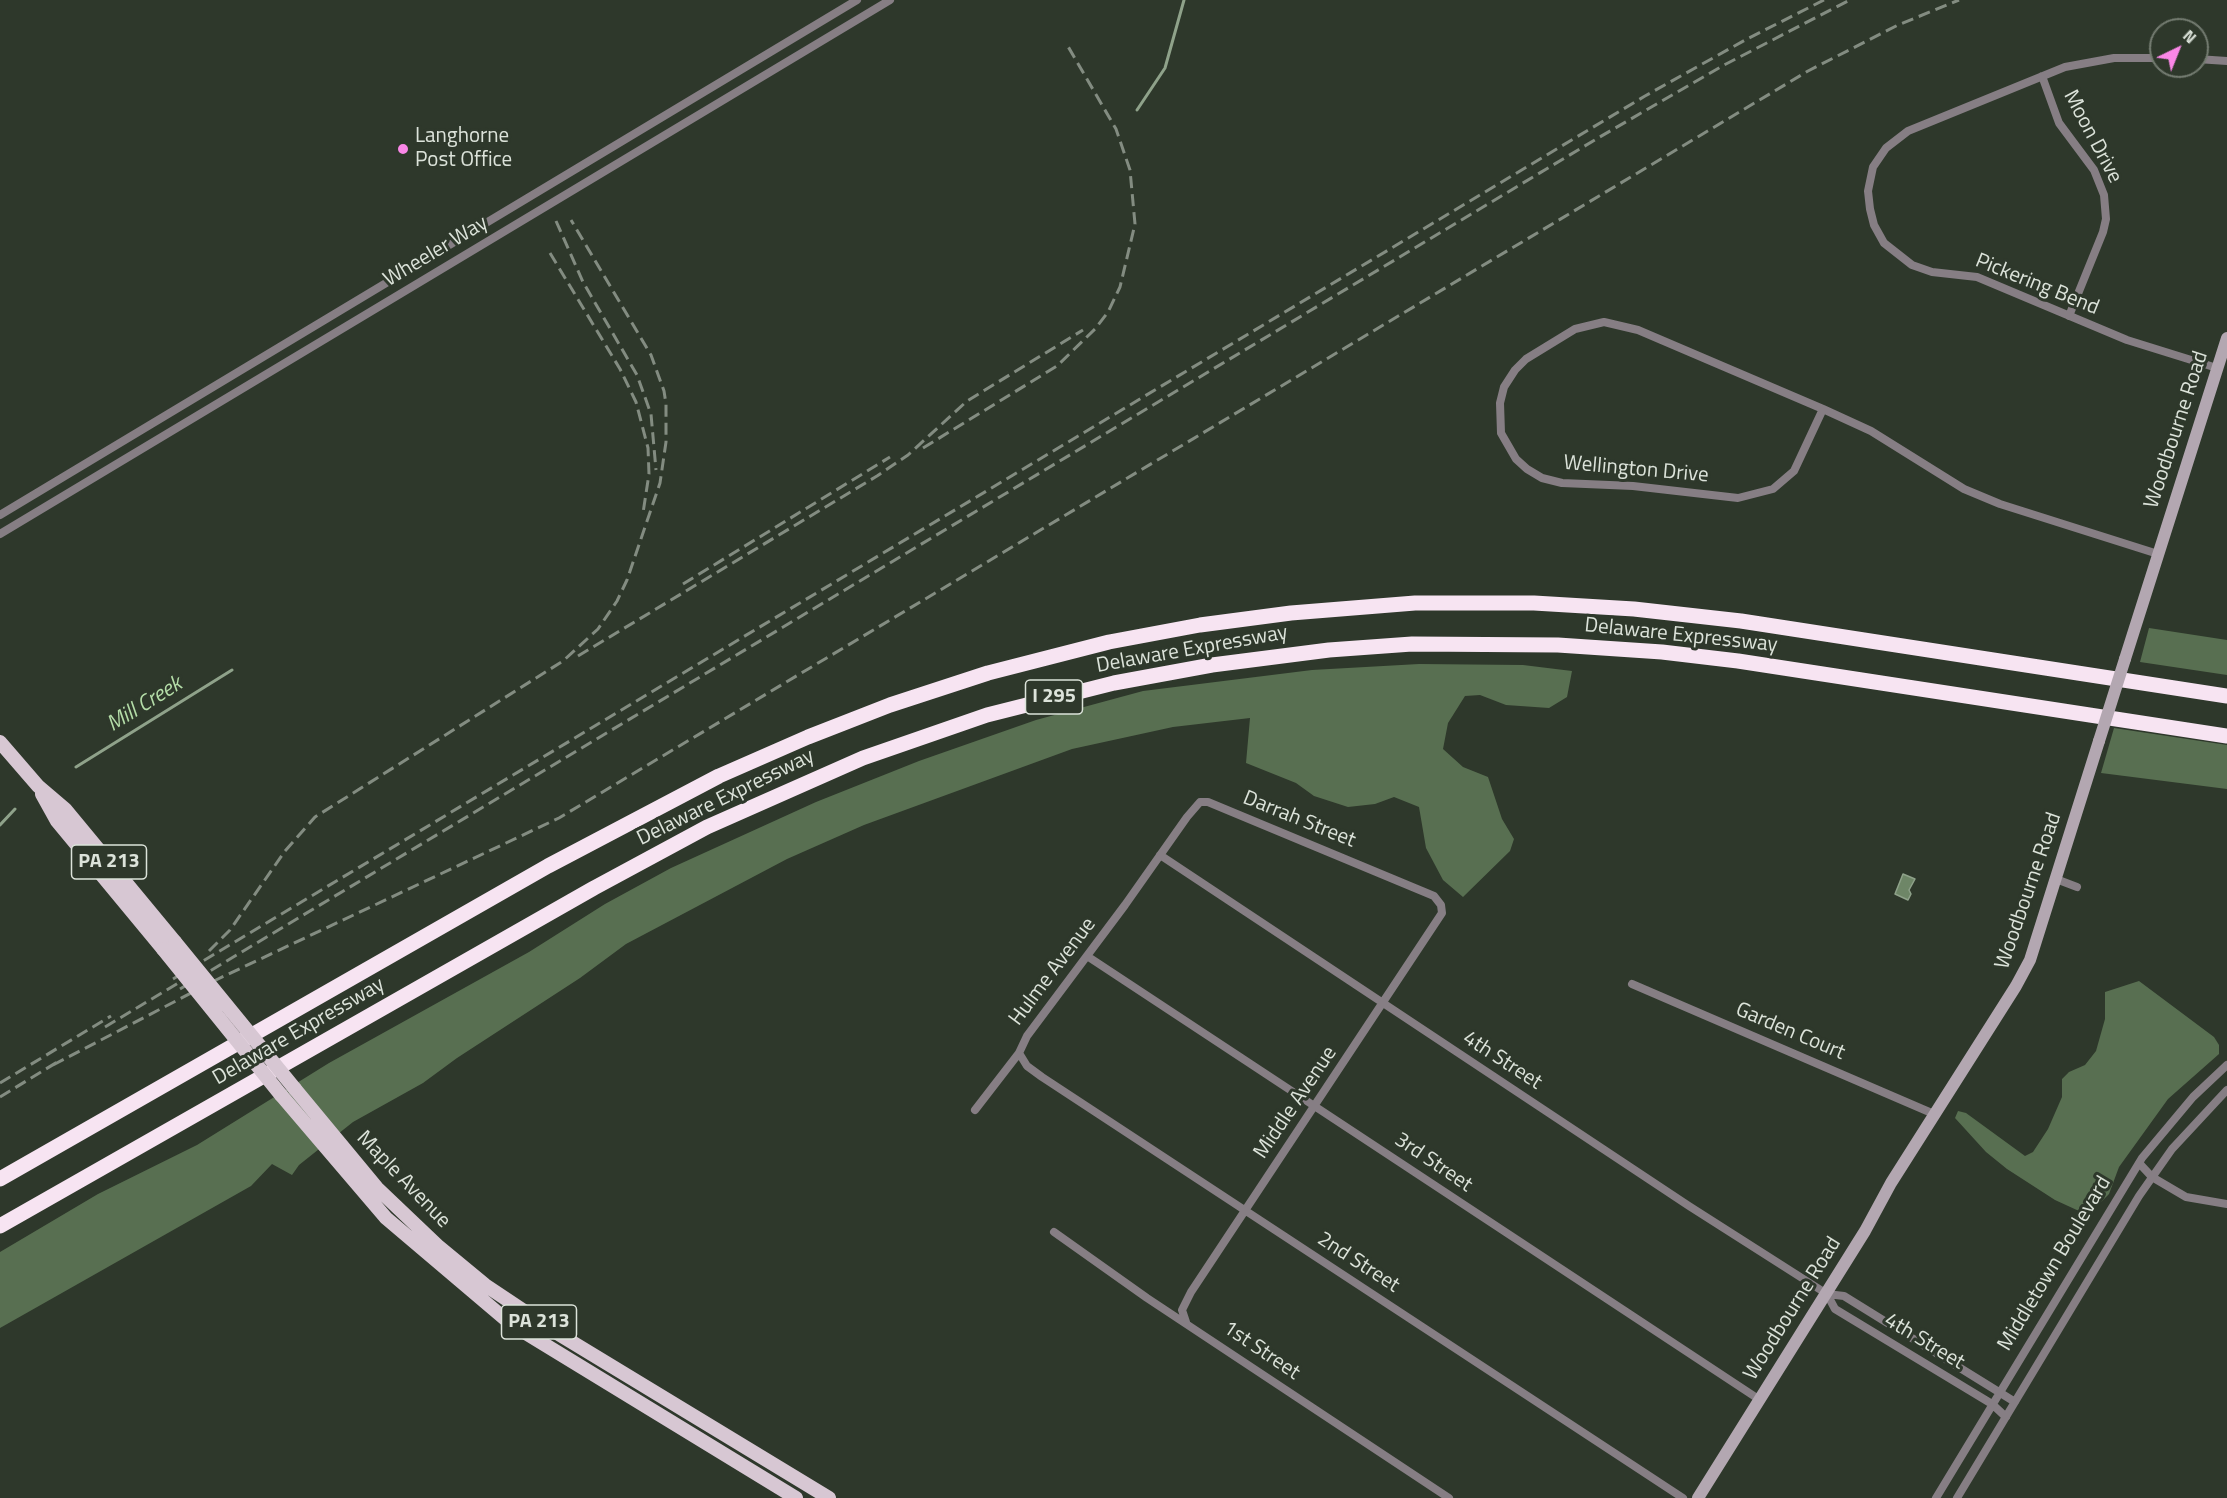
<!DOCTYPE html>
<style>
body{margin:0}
#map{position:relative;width:2227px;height:1498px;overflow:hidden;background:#2e382b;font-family:"Titillium Web",sans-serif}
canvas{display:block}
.north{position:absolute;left:2149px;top:18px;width:60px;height:60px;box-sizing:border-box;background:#2e382b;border:2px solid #747c71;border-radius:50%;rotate:43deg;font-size:16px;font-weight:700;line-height:24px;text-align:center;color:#dce3da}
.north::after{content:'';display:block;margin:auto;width:21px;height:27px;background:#fa87e7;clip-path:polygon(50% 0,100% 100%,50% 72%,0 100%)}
</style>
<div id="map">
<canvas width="2227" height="1498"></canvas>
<div class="north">N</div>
</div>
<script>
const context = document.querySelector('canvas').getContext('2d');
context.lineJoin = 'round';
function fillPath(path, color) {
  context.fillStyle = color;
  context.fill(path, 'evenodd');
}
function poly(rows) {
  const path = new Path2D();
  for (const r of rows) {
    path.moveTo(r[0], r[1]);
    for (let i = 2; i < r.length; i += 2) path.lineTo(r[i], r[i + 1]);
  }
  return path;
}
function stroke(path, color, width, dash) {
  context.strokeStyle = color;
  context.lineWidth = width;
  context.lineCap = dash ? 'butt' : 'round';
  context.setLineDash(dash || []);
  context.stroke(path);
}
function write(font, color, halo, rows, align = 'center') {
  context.font = font + ' "Titillium Web",sans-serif';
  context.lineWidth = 6;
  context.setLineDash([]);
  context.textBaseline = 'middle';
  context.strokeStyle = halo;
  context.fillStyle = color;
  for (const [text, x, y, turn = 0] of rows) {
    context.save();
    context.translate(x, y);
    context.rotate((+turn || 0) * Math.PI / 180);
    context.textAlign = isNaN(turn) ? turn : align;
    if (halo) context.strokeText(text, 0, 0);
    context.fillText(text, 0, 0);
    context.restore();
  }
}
fillPath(poly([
 [2149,628,2227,640,2227,675,2140,662],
 [1419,664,1523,665,1572,671,1567,697,1549,708,1506,705,1480,695,1465,696,1448,723,1443,749,1463,767,1488,777,1502,819,1514,839,1510,851,1463,897,1443,880,1426,848,1419,807,1394,797,1375,804,1348,807,1314,796,1296,783,1246,763,1250,718,1173,727,1072,749,864,825,787,859,626,944,580,978,457,1058,423,1083,353,1122,299,1165,292,1175,272,1164,251,1186,0,1328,0,1252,98,1194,197,1145,329,1063,529,952,605,904,671,868,816,802,919,761,1036,720,1143,691,1312,670],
 [2114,728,2227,745,2227,789,2101,773],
 [2139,981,2214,1037,2219,1045,2219,1054,2168,1099,2119,1167,2109,1194,2096,1207,2079,1211,2055,1200,2007,1169,1986,1152,1955,1118,1958,1111,1966,1113,2025,1156,2033,1152,2048,1129,2062,1097,2062,1079,2069,1072,2085,1065,2096,1051,2105,1019,2105,992]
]), '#586f51');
const water = poly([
 [1903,874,1915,879,1909,890,1911,894,1908,900,1895,894,1903,874]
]);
fillPath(water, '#6e8667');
stroke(water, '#8fa28a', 1.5);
stroke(poly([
 [1137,110,1165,68,1184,0],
 [76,767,232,670],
 [0,825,15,809]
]), '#8fa28a', 3);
stroke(poly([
 [2161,58,2114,58,2065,67,1908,131,1886,148,1873,167,1868,191,1870,209,1874,225,1884,243,1912,265,1932,272,1977,277,2127,340,2217,368],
 [2197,59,2227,61],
 [2042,76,2059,123,2094,170,2104,195,2106,219,2103,232,2069,316],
 [1604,322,1638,330,1823,409,1794,471,1773,489,1738,498,1633,486,1562,483,1542,478,1527,469,1516,459,1501,433,1500,403,1504,387,1515,370,1526,359,1575,329,1604,322],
 [1823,409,1871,431,1964,489,2000,504,2158,554],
 [0,515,857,0],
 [0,534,890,0],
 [1160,855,1689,1206,1827,1294,1844,1296,2015,1402],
 [2056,879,2077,887],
 [1087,956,1760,1400],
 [1632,984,1934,1114],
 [1019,1053,1027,1066,1042,1077,1683,1498],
 [975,1110,1019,1053,1027,1036,1125,905,1187,817,1200,802,1208,802,1434,896,1441,905,1442,913,1191,1292,1182,1310,1186,1322],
 [2139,1163,2152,1177,2186,1197,2227,1204],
 [1054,1232,1147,1298,1449,1498],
 [1827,1294,1835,1309,1992,1404,2006,1417],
 [1936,1498,2142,1158,2193,1097,2227,1065],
 [1957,1498,2139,1196,2172,1149,2227,1090]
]), '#867e84', 8);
stroke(poly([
 [2125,659,2227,338],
 [1698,1498,1865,1231,1891,1183,2016,986,2030,960,2099,741]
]), '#b3a7b1', 12);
stroke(poly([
 [0,742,38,786,65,809,175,942],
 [42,794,57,821,163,949],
 [295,1089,377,1188,439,1247,485,1285,557,1333,829,1498],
 [281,1095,386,1218,511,1324,796,1498]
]), '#d7c7d3', 14);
stroke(poly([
 [0,1179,548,866,719,776,808,737,890,705,988,673,1109,642,1200,625,1291,613,1415,603,1534,603,1634,609,1741,621,2227,696],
 [0,1226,594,888,707,827,863,758,987,715,1114,683,1212,665,1329,650,1412,644,1558,645,1662,652,1738,661,2227,736]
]), '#f7e4f2', 15);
stroke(poly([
 [556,221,583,282,637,375,651,414,656,470],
 [550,253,620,369,636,402,648,448,649,474,643,513],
 [923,448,1057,366,1095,329,1108,312,1120,287,1135,224,1130,170,1116,129,1066,43],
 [683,584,890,457],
 [578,656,877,476,908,455,967,401,1083,330],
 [209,951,230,930,285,851,315,817,563,661,598,629,617,601,627,580,660,483,666,442,666,404,664,391,651,355,571,220],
 [173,979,1645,96,1747,39,1824,0],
 [180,989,1598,138,1724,65,1850,0],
 [105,1027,185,979],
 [53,1065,218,979,559,818,1808,71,1898,25,1959,0],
 [0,1083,111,1016],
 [0,1097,59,1061]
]), '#838c81', 3, [12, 6]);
stroke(poly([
 [2099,741,2125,659]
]), '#b3a7b1', 12);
stroke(poly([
 [175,942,295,1089],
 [163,949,281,1095]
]), '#d7c7d3', 14);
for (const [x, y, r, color] of [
 [403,149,6,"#fa87e7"]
]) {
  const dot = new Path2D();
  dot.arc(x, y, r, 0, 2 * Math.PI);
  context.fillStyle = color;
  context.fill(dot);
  stroke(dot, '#2e382b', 2);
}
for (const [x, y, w] of [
 [1054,697,57],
 [109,862,75],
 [539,1322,75]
]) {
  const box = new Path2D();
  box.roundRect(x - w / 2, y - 17, w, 34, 4.5);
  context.fillStyle = '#2e382b';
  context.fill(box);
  stroke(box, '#dce3da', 1.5);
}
write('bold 20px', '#dce3da', null, [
 ["I 295",1054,697],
 ["PA 213",109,862],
 ["PA 213",539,1322]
]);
write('21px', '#dce3da', '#2e382b', [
 ["Langhorne",415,137],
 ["Post Office",415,161]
], 'left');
write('21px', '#dce3da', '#2e382b', [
 ["Moon Drive",2092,137,62],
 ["Wheeler Way",436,252,-31],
 ["Pickering Bend",2037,285,22],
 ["Woodbourne Road",2177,430,-72],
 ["Wellington Drive",1636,470,5],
 ["Delaware Expressway",1681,636,6],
 ["Delaware Expressway",1192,650,-10],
 ["Delaware Expressway",726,798,-26],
 ["Darrah Street",1299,820,22],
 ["Woodbourne Road",2029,891,-71],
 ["Hulme Avenue",1053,972,-53],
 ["Delaware Expressway",299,1032,-30],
 ["Garden Court",1790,1032,23],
 ["4th Street",1502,1061,33],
 ["Middle Avenue",1296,1103,-56],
 ["3rd Street",1433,1163,34],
 ["Maple Avenue",403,1180,46],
 ["2nd Street",1358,1263,33],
 ["Middletown Boulevard",2055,1264,-59],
 ["Woodbourne Road",1793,1309,-58],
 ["4th Street",1924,1342,31],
 ["1st Street",1261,1351,34]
]);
write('italic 22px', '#b4dda8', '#2e382b', [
 ["Mill Creek",145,705,-32]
]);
</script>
